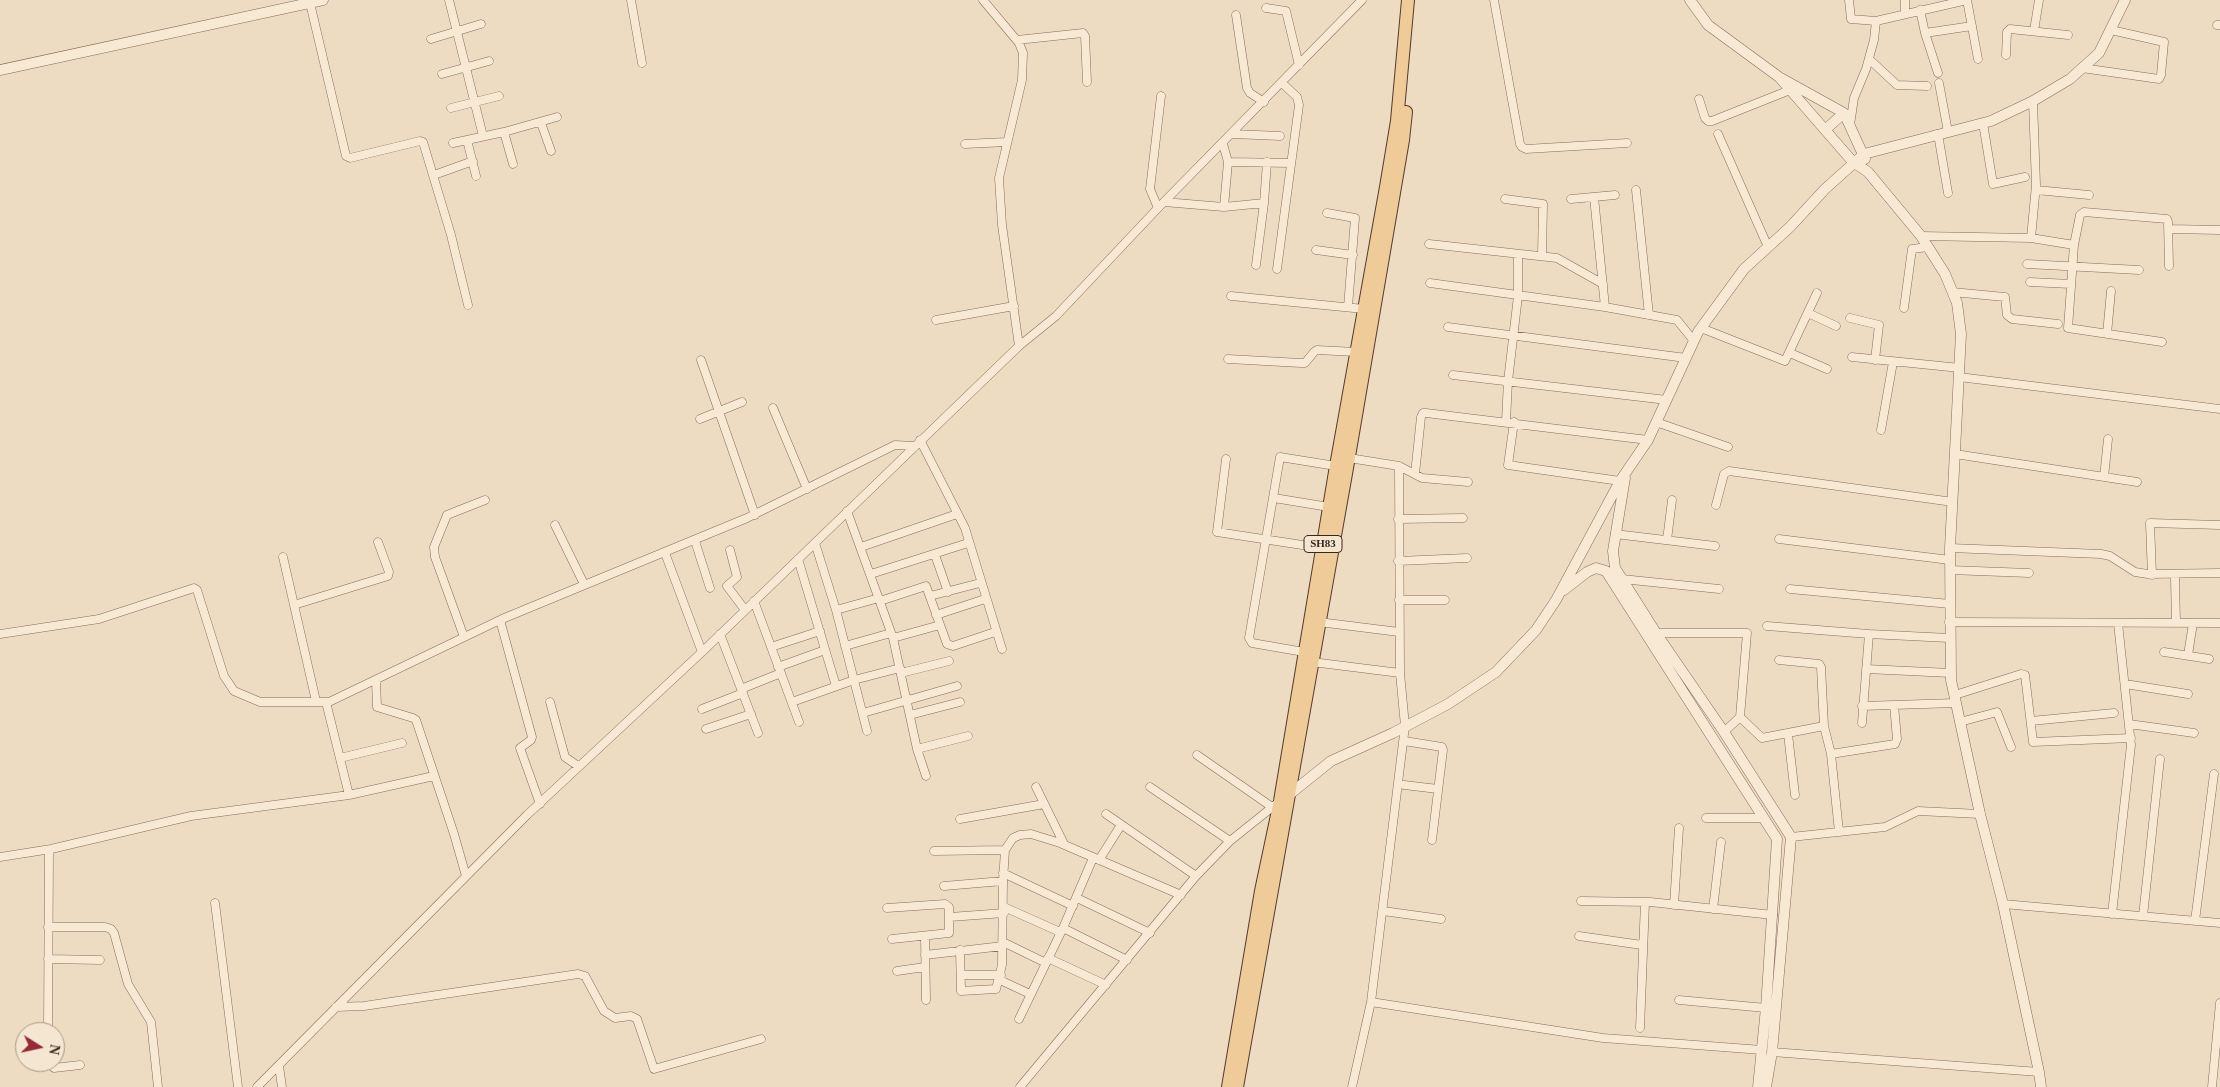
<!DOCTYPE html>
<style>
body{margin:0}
#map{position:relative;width:2220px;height:1087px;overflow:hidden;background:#eddbc2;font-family:"Times New Roman",serif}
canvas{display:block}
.north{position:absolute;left:15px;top:1022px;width:50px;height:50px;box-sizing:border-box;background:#f5e6d1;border:1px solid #a99a89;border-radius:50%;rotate:100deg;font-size:14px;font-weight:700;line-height:20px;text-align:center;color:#37271d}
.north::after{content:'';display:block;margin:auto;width:18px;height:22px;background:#952a38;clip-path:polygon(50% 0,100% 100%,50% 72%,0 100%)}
</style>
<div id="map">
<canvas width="2220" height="1087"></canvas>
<div class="north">N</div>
</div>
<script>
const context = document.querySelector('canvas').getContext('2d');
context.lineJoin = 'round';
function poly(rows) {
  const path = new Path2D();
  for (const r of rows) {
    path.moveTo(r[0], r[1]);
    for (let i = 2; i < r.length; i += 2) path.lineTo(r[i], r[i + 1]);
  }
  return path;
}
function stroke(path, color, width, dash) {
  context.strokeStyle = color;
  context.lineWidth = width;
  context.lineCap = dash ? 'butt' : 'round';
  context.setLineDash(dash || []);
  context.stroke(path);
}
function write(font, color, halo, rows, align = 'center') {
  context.font = font + ' "Times New Roman",serif';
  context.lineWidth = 5;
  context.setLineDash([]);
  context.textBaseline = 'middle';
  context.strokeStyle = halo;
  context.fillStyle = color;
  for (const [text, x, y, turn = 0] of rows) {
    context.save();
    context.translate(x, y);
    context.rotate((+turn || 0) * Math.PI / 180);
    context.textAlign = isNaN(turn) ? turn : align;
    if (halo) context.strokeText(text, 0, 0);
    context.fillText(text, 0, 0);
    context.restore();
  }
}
const minor = poly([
 [449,0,483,136],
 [631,0,642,63],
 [983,0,1019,43,1023,53,1022,80,999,178,1002,225,1019,346],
 [1494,0,1520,144,1522,147,1526,149,1627,143],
 [1849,0,1851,19,1876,21],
 [1905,0,1905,13],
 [1967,0,1978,59],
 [310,3,346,156,350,158,420,141,423,142,451,235,468,305],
 [1266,8,1286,11,1299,65],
 [1920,10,1925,33,1938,73],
 [1236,15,1247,88,1250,93,1264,102],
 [2217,25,2220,25],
 [2034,31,2039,0],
 [1925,33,1972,26],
 [431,39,481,24],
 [1017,40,1083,33,1085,36,1087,82],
 [2006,55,2007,32,2010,29,2068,35],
 [1869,59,1897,85,1927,86],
 [2082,68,2159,79,2161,75,2164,42,2111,30],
 [442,74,489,61],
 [1939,83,1948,132],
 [1699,99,1705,118,1708,121,1712,121,1790,90],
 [451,108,499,96],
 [541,123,551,151],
 [1983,123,1993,184,2025,177],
 [1850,125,1854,98,1866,69,1874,40,1876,21,1967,0],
 [504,132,513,164],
 [1233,134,1280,136],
 [1718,134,1768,247],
 [1938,134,1948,193],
 [467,140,476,176],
 [453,143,504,132,557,117],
 [965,144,1007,142],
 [1223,144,1228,162,1224,207],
 [1228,162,1291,163],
 [434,175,473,161],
 [1636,190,1649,315],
 [2036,190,2089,195],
 [1594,197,1605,307],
 [1505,199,1543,204,1542,256],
 [1571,199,1615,195],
 [1164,202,1224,207,1264,203],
 [1158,208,1150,189,1161,96],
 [1327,213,1355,218,1348,307],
 [2169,229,2220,230],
 [1921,236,2031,238,2074,245,2068,328,2162,342],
 [2031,238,2036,185,2033,101],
 [1429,244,1557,258,1603,284],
 [2074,245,2080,215,2084,212,2167,219,2168,222,2169,266],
 [1316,250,1353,255],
 [2027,264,2139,270],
 [1256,265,1264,203,1267,162],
 [1277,269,1299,105,1297,97,1282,83],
 [2030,282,2071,284],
 [1430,283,1605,307,1677,320,1694,341],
 [1952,292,2005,297,2007,315,2012,319,2058,324],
 [1231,296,1364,309],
 [1904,308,1912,249,1928,247],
 [1808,313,1836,326],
 [1850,318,1879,325,1875,360],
 [936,320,1014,306],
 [1448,327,1686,358],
 [1701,328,1785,361,1817,293],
 [2107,334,2111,291],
 [1790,353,1827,369],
 [1852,357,1960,368],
 [1228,359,1301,363,1305,363,1314,352,1317,350,1356,352],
 [701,360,755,515],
 [1453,375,1667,400],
 [1959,377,2220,409],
 [773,408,807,489],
 [700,419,742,402],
 [1506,421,1508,381,1518,296,1518,254],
 [1514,422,1508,465,1620,481],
 [1656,422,1728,447],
 [1881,430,1893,362],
 [920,440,965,528,1002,649],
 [1955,454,2137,482],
 [1349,458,1399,466,1422,478,1468,482],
 [1226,459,1217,532,1322,548],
 [1415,474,1421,417,1423,413,1426,413,1648,440],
 [2104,477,2108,439],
 [1274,498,1329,507],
 [1716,505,1724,474,1729,471,1953,502],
 [847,511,893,638,917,749,926,776],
 [1398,519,1463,518],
 [555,525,584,584],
 [1615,534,1715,546],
 [1779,539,1950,560],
 [1667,540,1672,500],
 [695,541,710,588],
 [815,543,836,610,867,731],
 [861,547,957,514],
 [1950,548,2101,554,2110,556,2135,572,2148,574,2220,573],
 [730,550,737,577,727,586,745,610],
 [665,553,702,652],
 [935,555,948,592],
 [283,557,316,701],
 [798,559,836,686],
 [1398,561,1467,558],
 [1950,570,2029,573],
 [871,574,968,543],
 [2152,575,2150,523,2220,525],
 [2175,578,2176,623],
 [1622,579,1719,589],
 [1790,589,1950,604],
 [930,596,980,583],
 [1399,600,1445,600],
 [754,601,799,722],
 [880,601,926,586,947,644,953,646,995,632],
 [294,605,388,576,389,572,378,542],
 [836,610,879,598],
 [936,615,985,599],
 [500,620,532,737,531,740,520,748,540,804],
 [1319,622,1399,632],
 [1949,622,2220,623],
 [1767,626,1869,634,1949,638],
 [1656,633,1747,633,1740,717],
 [0,634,99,619,194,588,197,590,224,676,234,691,260,702,329,702,502,619,747,518,895,445,914,446],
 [720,634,758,733],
 [464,637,435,557,434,547,447,515,485,500],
 [893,638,940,625],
 [845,646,891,633],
 [771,647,820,631],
 [1304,652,1252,643,1249,638,1280,457,1336,466],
 [2164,652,2209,659],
 [2188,655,2193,623],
 [1779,660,1819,664,1821,667,1824,726],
 [1312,662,1400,673],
 [778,667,825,650],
 [1866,669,1951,673],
 [901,673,949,661],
 [376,681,377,707,413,718,416,720,454,834,466,876],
 [2125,684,2188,694],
 [741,689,781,673],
 [1955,695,2021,674,2025,675,2033,742,2131,738],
 [326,702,349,795],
 [550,702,565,757,578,766],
 [792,702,854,680,900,668],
 [1862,706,1956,703],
 [702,709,743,693],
 [863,713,957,686],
 [910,715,960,702],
 [2031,721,2114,713],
 [1960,722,1997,712,2011,747],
 [1862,723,1869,634],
 [2129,724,2194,733],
 [706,729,751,714],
 [1724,732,1740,717,1762,738,1824,726,1831,754,1839,832],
 [1788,734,1795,795],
 [1404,741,1442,747,1443,750,1432,840],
 [917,749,968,736],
 [1831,754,1895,744,1897,739,1894,705],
 [1197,755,1272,807],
 [340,758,402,743],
 [1404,785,1438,789],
 [1036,787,1064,844],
 [1150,787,1230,841],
 [1106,814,1196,876],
 [1706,818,1764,818],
 [960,819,1044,804],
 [1791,837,1885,827,1918,811,1980,814],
 [934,851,1005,850],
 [0,857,51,849,191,816,349,795,434,776],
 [1099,860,1121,825],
 [1003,873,1073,906],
 [944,886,1003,881],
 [1077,898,1150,933],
 [1581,901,1650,902,1773,915],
 [215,903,238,1087],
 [2003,904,2220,923],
 [1674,905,1679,828],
 [1004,907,1060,932],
 [887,908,945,904,949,907,949,933,892,939],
 [1713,909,1721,842],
 [1383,911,1441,919],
 [2112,914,2131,745,2118,623],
 [2143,916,2160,759],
 [950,917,1004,913],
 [2195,921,2214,774],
 [48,927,105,927,111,929,114,933,128,984,151,1022,158,1087],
 [1063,928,1127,960],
 [925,936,926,1000],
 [1579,936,1642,945],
 [1003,942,1046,963],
 [960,950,961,991,996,989,1002,965,1003,881,1005,850,1013,838,1020,835,1031,834,1060,843,1181,895],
 [925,955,1003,946],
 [1048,958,1106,985],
 [48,959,100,960],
 [897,971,925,967],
 [961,975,1001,975],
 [1000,980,1030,994],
 [1679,1000,1766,1008],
 [1371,1002,1603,1038,1762,1050],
 [336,1007,364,1006,578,974,585,976,604,1011,615,1018,631,1016,637,1019,654,1069,761,1039],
 [1019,1019,1063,928,1093,858],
 [1640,1028,1645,902],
 [48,1032,49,850],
 [1772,1052,2039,1072],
 [49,1062,54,1068,80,1065],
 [279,1066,282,1087],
 [257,1087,527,815,702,652,1019,346,1056,316,1158,208,1362,0],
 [1020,1087,1196,876,1230,841,1280,801],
 [1352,1087,1371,1002,1405,726,1400,673,1399,466],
 [2212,1087,2220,1003]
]);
const tertiary = poly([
 [1690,0,1708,25,1779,77,1844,113,1865,159],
 [0,70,323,0],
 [1779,77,1853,162,1868,172,1921,236,1945,274,1957,303,1961,334,1950,548,1951,680,1980,814,2003,904,2039,1072,2041,1087],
 [1826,129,1844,113],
 [1625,478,1613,551,1615,568,1656,633,1724,732,1791,837,1772,1052,1766,1087],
 [1564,590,1587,572,1596,568,1606,571,1777,839,1766,1008,1758,1087],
 [1290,794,1331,761,1393,733,1448,704,1496,672,1536,630,1556,600,1620,481,1648,440,1698,332,1744,269,1790,227,1825,189,1864,154,1991,121,2033,101,2070,79,2099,53,2125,0]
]);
const primary = poly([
 [1228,1087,1261,891,1280,801,1336,466,1386,187,1397,121,1408,0],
 [1237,1087,1347,468,1403,140,1406,112]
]);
stroke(minor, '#876c59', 9);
stroke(tertiary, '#876c59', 11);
stroke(primary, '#543b2e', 14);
stroke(minor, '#f8e9d5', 8);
stroke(tertiary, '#f8e9d5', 10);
stroke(primary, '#f0cb9a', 12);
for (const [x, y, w] of [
 [1323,544,38]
]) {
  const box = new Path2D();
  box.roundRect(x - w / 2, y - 8.5, w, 17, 4);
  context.fillStyle = '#f5e6d1';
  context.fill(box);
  stroke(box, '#37271d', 1);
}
write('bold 11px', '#37271d', null, [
 ["SH83",1323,544]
]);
</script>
